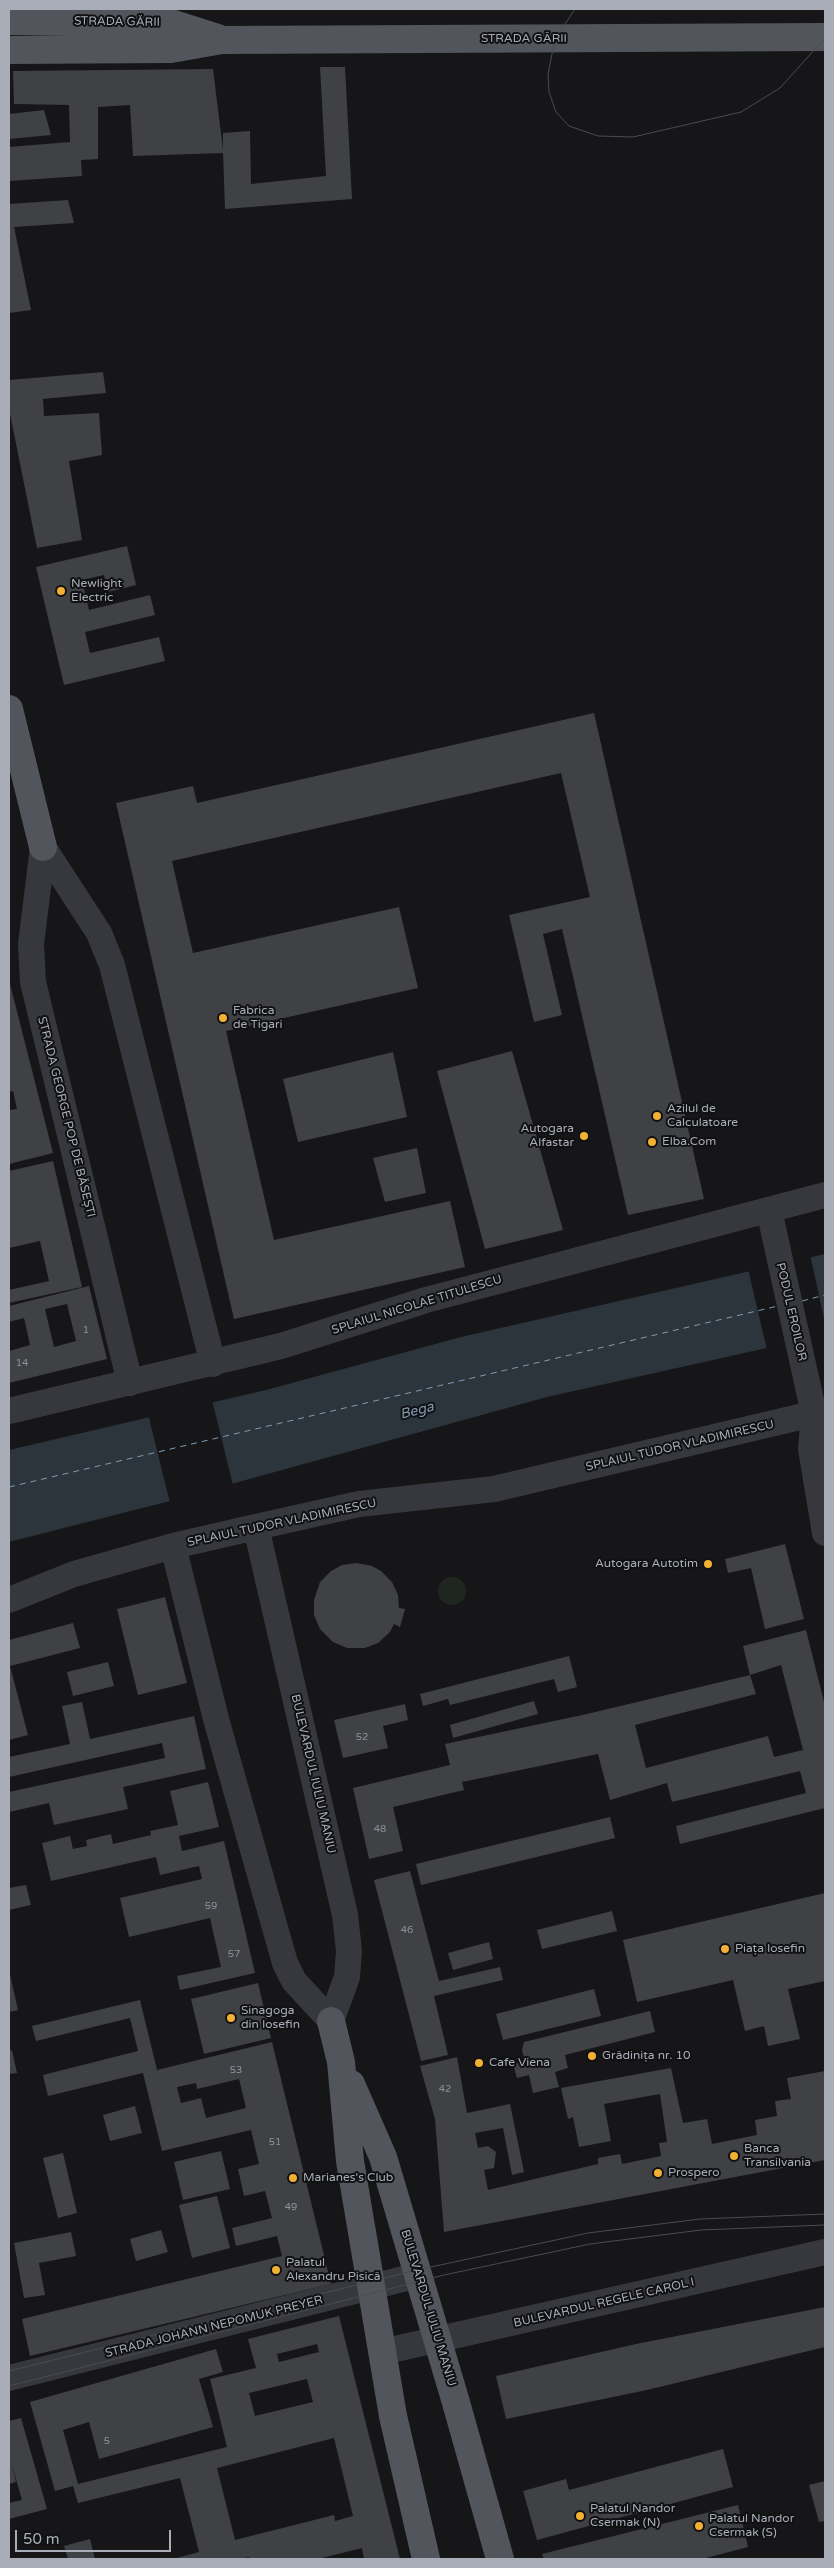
<!DOCTYPE html>
<meta charset="utf-8">
<style>
body{margin:0}
#map{position:relative;width:834px;height:2568px;overflow:hidden;background:#161618;font-family:"Varela Round",sans-serif}
canvas{display:block}
.frame{position:absolute;inset:0;border:10px solid #a8adb8;pointer-events:none}
.scale{position:absolute;left:15px;top:2530px;width:156px;height:22px;box-sizing:border-box;border:2px solid #a8adb8;border-top:0;padding-left:6px;font-size:15px;line-height:18px;white-space:nowrap;color:#a8adb8;-webkit-text-stroke:4px #111113;paint-order:stroke}
</style>
<div id="map">
<canvas width="834" height="2568"></canvas>
<div class="frame"></div>
<div class="scale">50 m</div>
</div>
<script>
const context = document.querySelector('canvas').getContext('2d');
context.lineJoin = 'round';
function fillPath(path, color) {
  context.fillStyle = color;
  context.fill(path, 'evenodd');
}
function poly(rows) {
  const path = new Path2D();
  for (const r of rows) {
    if (r.length === 3) {
      path.moveTo(r[0] + r[2], r[1]);
      path.arc(r[0], r[1], r[2], 0, 2 * Math.PI);
      continue;
    }
    path.moveTo(r[0], r[1]);
    for (let i = 2; i < r.length; i += 2) path.lineTo(r[i], r[i + 1]);
  }
  return path;
}
function stroke(path, color, width, dash) {
  context.strokeStyle = color;
  context.lineWidth = width;
  context.lineCap = dash ? 'butt' : 'round';
  context.setLineDash(dash || []);
  context.stroke(path);
}
function write(font, color, halo, rows, align = 'center') {
  context.font = font + ' "Varela Round",sans-serif';
  context.lineWidth = 4;
  context.setLineDash([]);
  context.textBaseline = 'middle';
  context.strokeStyle = halo;
  context.fillStyle = color;
  for (const [text, x, y, turn = 0] of rows) {
    context.save();
    context.translate(x, y);
    context.rotate((+turn || 0) * Math.PI / 180);
    context.textAlign = isNaN(turn) ? turn : align;
    if (halo) context.strokeText(text, 0, 0);
    context.fillText(text, 0, 0);
    context.restore();
  }
}
fillPath(poly([
 [452,1591,14]
]), '#1e261f');
fillPath(poly([
 [825,1254,825,1335,547,1397,166,1502,9,1542,9,1450,266,1390,461,1337]
]), '#2c353c');
fillPath(poly([
 [810,1254,825,1323,825,1337,767,1350,748,1269],
 [212,1400,233,1485,170,1503,148,1414]
]), '#161618');
stroke(poly([
 [802,1301,825,1295],
 [9,1487,778,1306]
]), '#7f9bb3', 1, [6, 5]);
fillPath(poly([
 [320,67,345,67,352,199,225,209,223,153,133,156,130,105,98,107,98,159,81,160,82,176,9,181,9,147,70,142,69,105,14,104,13,71,213,69,223,150,223,133,250,131,251,184,326,176],
 [44,110,51,135,9,139,9,114],
 [68,200,74,223,14,227,31,310,9,313,9,204],
 [103,372,106,393,43,399,44,416,99,413,102,455,69,461,82,540,37,548,9,409,9,380],
 [127,546,136,585,108,592,104,575,82,580,89,610,150,595,155,615,85,632,90,653,159,637,165,661,64,685,36,567],
 [594,713,704,1199,628,1215,562,929,543,934,562,1015,534,1022,509,915,590,897,561,773,172,861,193,953,399,907,418,988,226,1031,274,1240,450,1201,465,1267,234,1319,116,803,193,786,197,803],
 [9,980,53,1153,9,1164,9,1110,17,1109,13,1091,9,1092],
 [512,1051,563,1230,485,1249,437,1071],
 [393,1052,407,1117,298,1142,283,1079],
 [417,1148,426,1193,385,1202,373,1158],
 [53,1161,82,1287,9,1303,9,1290,49,1281,40,1241,9,1248,9,1171],
 [89,1286,107,1359,9,1383,9,1351,30,1345,24,1318,9,1322,9,1306],
 [67,1304,76,1341,54,1347,45,1309],
 [785,1544,804,1619,765,1629,751,1568,728,1573,725,1559],
 [357,1563,372,1566,381,1571,392,1582,398,1595,399,1608,405,1609,400,1627,394,1624,390,1632,378,1643,365,1648,347,1648,333,1642,320,1629,314,1615,314,1600,320,1582,331,1571,342,1565],
 [165,1597,187,1683,138,1695,117,1609],
 [73,1623,80,1648,10,1666,28,1735,9,1740,9,1640],
 [806,1630,825,1706,825,1808,680,1844,676,1826,806,1793,800,1771,672,1802,667,1783,610,1800,598,1754,462,1782,464,1790,393,1807,403,1851,369,1859,353,1788,450,1765,445,1744,587,1714,750,1675,756,1694,635,1725,646,1768,768,1736,774,1757,803,1750,781,1665,750,1675,743,1646],
 [569,1656,577,1687,558,1692,554,1679,450,1705,448,1699,423,1706,420,1694],
 [108,1662,114,1686,73,1696,67,1672],
 [534,1701,538,1714,453,1738,450,1725],
 [82,1702,90,1739,194,1716,206,1769,123,1787,128,1809,54,1825,49,1803,9,1812,9,1792,165,1758,162,1743,9,1777,9,1757,70,1744,62,1706],
 [405,1704,408,1720,383,1726,388,1748,343,1758,334,1720],
 [208,1782,219,1827,179,1836,182,1851,224,1841,255,1973,180,1990,177,1976,221,1967,210,1918,129,1937,120,1898,202,1879,199,1866,160,1875,156,1857,51,1881,42,1843,70,1836,73,1849,87,1846,86,1840,111,1834,113,1844,151,1835,150,1831,178,1825,170,1791],
 [610,1817,615,1838,421,1885,416,1864],
 [410,1871,439,1981,500,1967,503,1980,434,1996,448,2055,421,2061,374,1880],
 [26,1885,31,1905,9,1910,9,1888],
 [825,1893,825,1981,788,1989,800,2039,768,2046,764,2026,745,2031,733,1980,637,2002,623,1940],
 [612,1911,617,1931,542,1949,537,1930],
 [489,1942,493,1959,453,1970,448,1953],
 [9,1970,18,2010,9,2012],
 [258,1983,271,2038,204,2054,191,1999],
 [594,1989,601,2016,503,2040,496,2014],
 [140,2000,157,2070,272,2042,331,2284,30,2356,22,2319,282,2256,277,2236,236,2246,232,2228,272,2218,265,2191,244,2196,238,2169,259,2164,251,2130,162,2151,143,2073,48,2096,43,2075,138,2051,130,2018,36,2041,32,2026],
 [239,2079,246,2108,206,2118,201,2098,181,2103,177,2087,196,2083,197,2089],
 [650,2011,655,2032,565,2055,568,2068,555,2072,559,2087,533,2093,529,2075,517,2078,513,2064,525,2061,522,2050,524,2042],
 [12,2050,17,2073,9,2074,9,2051],
 [457,2057,467,2113,510,2104,524,2172,512,2175,503,2128,475,2133,478,2148,488,2146,496,2152,494,2168,484,2170,488,2190,598,2164,598,2158,620,2154,622,2164,661,2156,659,2143,667,2142,660,2094,604,2104,611,2141,579,2147,573,2117,568,2119,561,2088,671,2068,683,2123,707,2119,712,2144,757,2135,755,2120,777,2116,775,2101,791,2099,787,2078,825,2071,825,2160,444,2232,435,2119,420,2066],
 [135,2106,142,2133,110,2141,103,2115],
 [221,2151,230,2189,183,2200,174,2162],
 [63,2153,77,2213,58,2218,43,2158],
 [217,2196,230,2248,192,2258,179,2205],
 [161,2230,168,2252,136,2261,130,2239],
 [71,2232,76,2256,39,2263,45,2295,24,2298,14,2243],
 [825,2307,825,2347,647,2390,506,2419,496,2376,636,2344],
 [339,2316,400,2559,364,2559,362,2548,318,2559,249,2559,249,2557,241,2559,173,2559,199,2552,180,2478,78,2503,73,2486,55,2491,30,2402,216,2349,223,2372,199,2379,213,2427,99,2459,89,2422,63,2430,78,2484,227,2447,210,2379,256,2368,248,2339],
 [317,2344,319,2352,279,2362,277,2354],
 [307,2379,313,2402,255,2416,249,2393],
 [334,2438,353,2516,335,2521,334,2515,235,2540,217,2468],
 [21,2418,47,2509,9,2519,9,2503,22,2500,12,2465,16,2482,9,2484,9,2421],
 [723,2449,733,2487,537,2540,523,2491,566,2479,569,2490],
 [825,2481,825,2521,819,2522,809,2485],
 [738,2505,748,2547,702,2559,544,2559,542,2554],
 [90,2539,95,2559,68,2559,64,2546]
]), '#404145');
stroke(poly([
 [43,847,31,944,33,982,130,1383],
 [43,847,99,933,112,965,213,1364],
 [769,1210,814,1414,811,1449,825,1533],
 [9,1411,281,1346,426,1300,825,1195],
 [173,1546,216,1719,285,1963,294,1981,331,2021,347,1977,349,1951,345,1915,256,1527],
 [9,1600,74,1574,173,1546,256,1527,359,1504,494,1489,825,1411],
 [382,2352,825,2252],
 [9,2378,419,2275]
]), '#37383d', 26);
stroke(poly([
 [9,21,171,23,218,38],
 [9,50,171,49,222,40,825,37],
 [9,709,43,847],
 [331,2021,341,2062,350,2161,393,2416,426,2559],
 [351,2084,383,2157,455,2399,500,2559]
]), '#53555c', 28);
stroke(poly([
 [575,9,555,39,548,74,549,92,556,112,569,126,598,136,633,137,741,112,780,88,825,38],
 [9,2371,417,2270,588,2233,700,2219,825,2214],
 [9,2386,444,2275,590,2244,701,2230,825,2225]
]), '#4a4c52', 1);
for (const [x, y, r, color] of [
 [61,591,5,"#f2b134"],
 [223,1018,5,"#f2b134"],
 [657,1116,5,"#f2b134"],
 [584,1136,5,"#f2b134"],
 [652,1142,5,"#f2b134"],
 [708,1564,5,"#f2b134"],
 [725,1949,5,"#f2b134"],
 [231,2018,5,"#f2b134"],
 [592,2056,5,"#f2b134"],
 [479,2063,5,"#f2b134"],
 [734,2156,5,"#f2b134"],
 [658,2173,5,"#f2b134"],
 [293,2178,5,"#f2b134"],
 [276,2270,5,"#f2b134"],
 [580,2516,5,"#f2b134"],
 [699,2526,5,"#f2b134"]
]) {
  const dot = new Path2D();
  dot.arc(x, y, r, 0, 2 * Math.PI);
  context.fillStyle = color;
  context.fill(dot);
  stroke(dot, '#111113', 2);
}
write('10px', '#8e929b', null, [
 ["1",86,1330],
 ["14",22,1363],
 ["52",362,1737],
 ["48",380,1829],
 ["59",211,1906],
 ["46",407,1930],
 ["57",234,1954],
 ["53",236,2070],
 ["42",445,2089],
 ["51",275,2142],
 ["49",291,2207],
 ["5",107,2441]
]);
write('12px', '#a8adb8', '#111113', [
 ["STRADA GĂRII",117,22,1],
 ["STRADA GĂRII",524,39],
 ["STRADA GEORGE POP DE BĂSEȘTI",66,1117,76],
 ["SPLAIUL NICOLAE TITULESCU",417,1305,-17],
 ["PODUL EROILOR",791,1312,77],
 ["SPLAIUL TUDOR VLADIMIRESCU",680,1446,-13],
 ["SPLAIUL TUDOR VLADIMIRESCU",282,1523,-12],
 ["BULEVARDUL IULIU MANIU",313,1774,77],
 ["BULEVARDUL REGELE CAROL I",604,2303,-13],
 ["BULEVARDUL IULIU MANIU",428,2308,73],
 ["STRADA JOHANN NEPOMUK PREYER",214,2327,-14]
]);
write('12px', '#a8adb8', '#111113', [
 ["Newlight",71,584],
 ["Electric",71,598],
 ["Fabrica",233,1011],
 ["de Tigari",233,1025],
 ["Azilul de",667,1109],
 ["Calculatoare",667,1123],
 ["Autogara",574,1129,"right"],
 ["Alfastar",574,1143,"right"],
 ["Elba.Com",662,1142],
 ["Autogara Autotim",698,1564,"right"],
 ["Piața Iosefin",735,1949],
 ["Sinagoga",241,2011],
 ["din Iosefin",241,2025],
 ["Grădinița nr. 10",602,2056],
 ["Cafe Viena",489,2063],
 ["Banca",744,2149],
 ["Transilvania",744,2163],
 ["Prospero",668,2173],
 ["Marianes's Club",303,2178],
 ["Palatul",286,2263],
 ["Alexandru Pisică",286,2277],
 ["Palatul Nandor",590,2509],
 ["Csermak (N)",590,2523],
 ["Palatul Nandor",709,2519],
 ["Csermak (S)",709,2533]
], 'left');
write('italic 14px', '#7f9bb3', '#111113', [
 ["Bega",417,1411,-14]
]);
</script>
